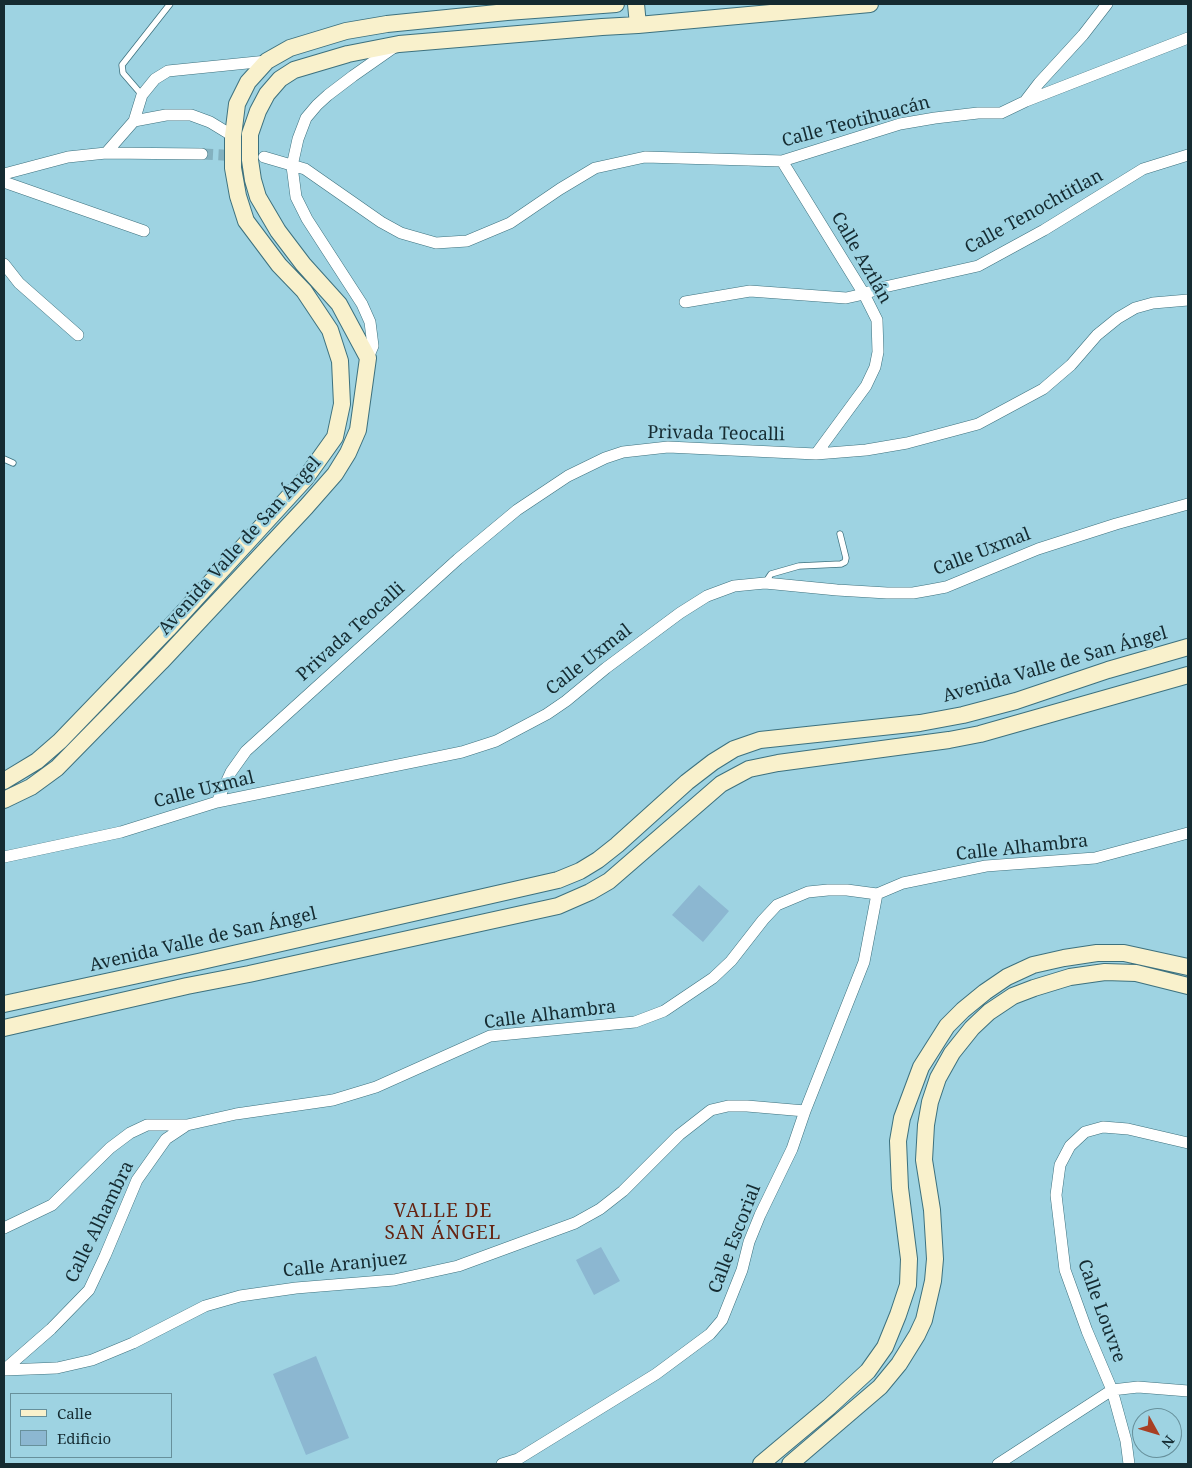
<!DOCTYPE html>
<meta charset="utf-8">
<style>
body{margin:0}
#map{position:relative;width:1192px;height:1468px;overflow:hidden;background:#9ed3e2;font-family:"Noto Serif",serif}
canvas{display:block}
.frame{position:absolute;inset:0;border:5px solid #152b31;pointer-events:none}
.legend{position:absolute;left:10px;top:1393px;width:162px;height:65px;box-sizing:border-box;background:#9ed3e2;border:1px solid #67909b;margin:0;padding:6px 9px;list-style:none;font-size:15px;color:#152b31}
.legend li{display:flex;align-items:center;gap:10px;height:25px}
.legend b{width:25px;border:1px solid #67909b}
.north{position:absolute;left:1132px;top:1408px;width:50px;height:50px;box-sizing:border-box;background:#9ed3e2;border:1px solid #67909b;border-radius:50%;rotate:129deg;font-size:14px;font-weight:700;line-height:20px;text-align:center;color:#152b31}
.north::after{content:'';display:block;margin:auto;width:18px;height:22px;background:#a83f23;clip-path:polygon(50% 0,100% 100%,50% 72%,0 100%)}
</style>
<div id="map">
<canvas width="1192" height="1468"></canvas>
<div class="frame"></div>
<ul class="legend">
<li><b style="height:6px;background:#f9f1cc"></b>Calle</li>
<li><b style="height:14px;background:#8cb7d1"></b>Edificio</li>
</ul>
<div class="north">N</div>
</div>
<script>
const context = document.querySelector('canvas').getContext('2d');
context.lineJoin = 'round';
function fillPath(path, color) {
  context.fillStyle = color;
  context.fill(path, 'evenodd');
}
function poly(rows) {
  const path = new Path2D();
  for (const r of rows) {
    path.moveTo(r[0], r[1]);
    for (let i = 2; i < r.length; i += 2) path.lineTo(r[i], r[i + 1]);
  }
  return path;
}
function stroke(path, color, width, dash) {
  context.strokeStyle = color;
  context.lineWidth = width;
  context.lineCap = dash ? 'butt' : 'round';
  context.setLineDash(dash || []);
  context.stroke(path);
}
function write(font, color, halo, rows, align = 'center') {
  context.font = font + ' "Noto Serif",serif';
  context.lineWidth = 4.5;
  context.setLineDash([]);
  context.textBaseline = 'middle';
  context.strokeStyle = halo;
  context.fillStyle = color;
  for (const [text, x, y, turn = 0] of rows) {
    context.save();
    context.translate(x, y);
    context.rotate((+turn || 0) * Math.PI / 180);
    context.textAlign = isNaN(turn) ? turn : align;
    if (halo) context.strokeText(text, 0, 0);
    context.fillText(text, 0, 0);
    context.restore();
  }
}
fillPath(poly([
 [699,885,729,911,703,942,672,915],
 [601,1247,620,1281,594,1295,576,1260],
 [316,1356,349,1438,306,1455,273,1374]
]), '#8cb7d1');
stroke(poly([
 [202,154,240,156]
]), '#83b1bf', 11, [11, 5.5]);
const lane = poly([
 [142,95,123,73,122,65,170,4],
 [4,459,13,463],
 [765,583,771,574,799,566,841,564,845,562,846,558,840,534]
]);
const street = poly([
 [1026,100,1039,83,1083,35,1107,4],
 [134,121,166,115,191,115,210,122,233,136],
 [106,153,134,121,142,95,155,79,168,71,267,61],
 [264,157,305,169,381,222,401,233,436,243,467,241,510,223,560,189,595,168,645,157,782,161,900,124,935,118,978,113,1001,113,1026,101,1188,38],
 [782,161,864,294,877,320,878,352,875,367,866,386,816,454],
 [4,174,68,157,106,153,202,154],
 [4,182,144,231],
 [4,264,19,283,78,335],
 [685,302,750,291,846,298,864,294,880,288,978,266,1044,230,1143,169,1188,155],
 [368,358,373,346,370,322,362,304,307,219,296,197,292,166,298,139,306,118,317,105,328,95,353,76,393,48],
 [217,802,231,772,246,751,458,559,517,510,568,476,605,458,623,452,668,447,816,454,866,450,907,443,978,424,1043,389,1071,365,1097,335,1118,318,1135,308,1153,303,1188,300],
 [4,857,121,832,217,802,462,752,496,741,547,714,566,701,606,668,680,613,707,596,734,586,765,583,837,590,887,593,913,593,930,590,946,587,1038,549,1116,524,1188,504],
 [4,1228,52,1205,110,1148,130,1133,147,1125,187,1125],
 [4,1370,51,1329,89,1290,105,1256,137,1180,166,1139,187,1125,236,1114,333,1100,376,1087,490,1036,635,1022,664,1011,713,978,731,961,763,920,777,905,808,892,828,890,847,890,877,894,903,883,986,866,1095,858,1188,833],
 [4,1370,57,1368,92,1360,133,1343,205,1306,240,1296,296,1288,394,1280,458,1266,575,1223,600,1209,623,1191,679,1135,711,1110,728,1106,747,1106,805,1111],
 [502,1464,518,1459,656,1374,710,1334,722,1320,742,1270,749,1242,760,1215,792,1149,805,1111,864,962,877,894],
 [998,1464,1112,1390,1138,1387,1188,1391],
 [1129,1464,1126,1441,1112,1390,1087,1331,1065,1270,1056,1195,1060,1165,1070,1146,1085,1132,1103,1127,1128,1129,1188,1143]
]);
const secondary = poly([
 [636,4,638,25],
 [4,781,37,761,60,741,168,629,305,479,335,437,342,404,340,361,330,330,304,291,279,265,246,221,238,196,233,168,233,136,237,104,248,82,267,61,290,48,346,31,387,24,507,12,616,4],
 [4,800,31,787,57,768,161,662,306,507,335,474,348,453,358,430,368,358,339,304,303,264,278,231,258,197,253,180,250,160,250,134,258,111,267,94,280,79,294,70,348,54,399,44,602,27,638,25,870,4],
 [4,1004,198,962,558,880,580,871,598,860,617,845,687,782,713,762,734,749,760,740,920,723,963,715,1016,701,1108,670,1188,647],
 [4,1028,187,986,249,974,558,906,590,892,609,881,721,784,749,769,778,763,949,740,980,734,1188,675],
 [761,1464,829,1407,868,1371,885,1347,898,1315,908,1285,909,1259,900,1188,898,1141,902,1118,921,1067,947,1026,963,1010,985,992,1007,977,1033,965,1064,958,1097,953,1124,953,1188,967],
 [790,1464,880,1387,899,1364,917,1335,924,1320,933,1281,935,1259,932,1210,924,1160,926,1125,930,1102,938,1078,952,1053,972,1028,989,1012,1013,996,1034,988,1070,977,1105,972,1136,973,1188,986]
]);
stroke(lane, '#3d717e', 7);
stroke(street, '#3d717e', 12);
stroke(secondary, '#3d717e', 18);
stroke(lane, '#fff', 5.5);
stroke(street, '#fff', 11);
stroke(secondary, '#f9f1cc', 16);
write('18px', '#152b31', '#9ed3e2', [
 ["Calle Teotihuacán",856,122,-15],
 ["Calle Tenochtitlan",1034,212,-29],
 ["Calle Aztlán",861,258,60],
 ["Privada Teocalli",716,434,1],
 ["Avenida Valle de San Ángel",240,546,-48],
 ["Calle Uxmal",982,552,-21],
 ["Privada Teocalli",351,632,-42],
 ["Calle Uxmal",589,660,-38],
 ["Avenida Valle de San Ángel",1055,665,-16],
 ["Calle Uxmal",204,790,-14],
 ["Calle Alhambra",1022,848,-6],
 ["Avenida Valle de San Ángel",203,940,-13],
 ["Calle Alhambra",550,1015,-7],
 ["Calle Alhambra",100,1222,-64],
 ["Calle Escorial",735,1239,-69],
 ["Calle Aranjuez",345,1265,-6],
 ["Calle Louvre",1101,1311,70]
]);
context.letterSpacing = '1px';
write('19px', '#662412', '#9ed3e2', [
 ["VALLE DE",443,1212],
 ["SAN ÁNGEL",443,1234]
]);
context.letterSpacing = '0px';
</script>
